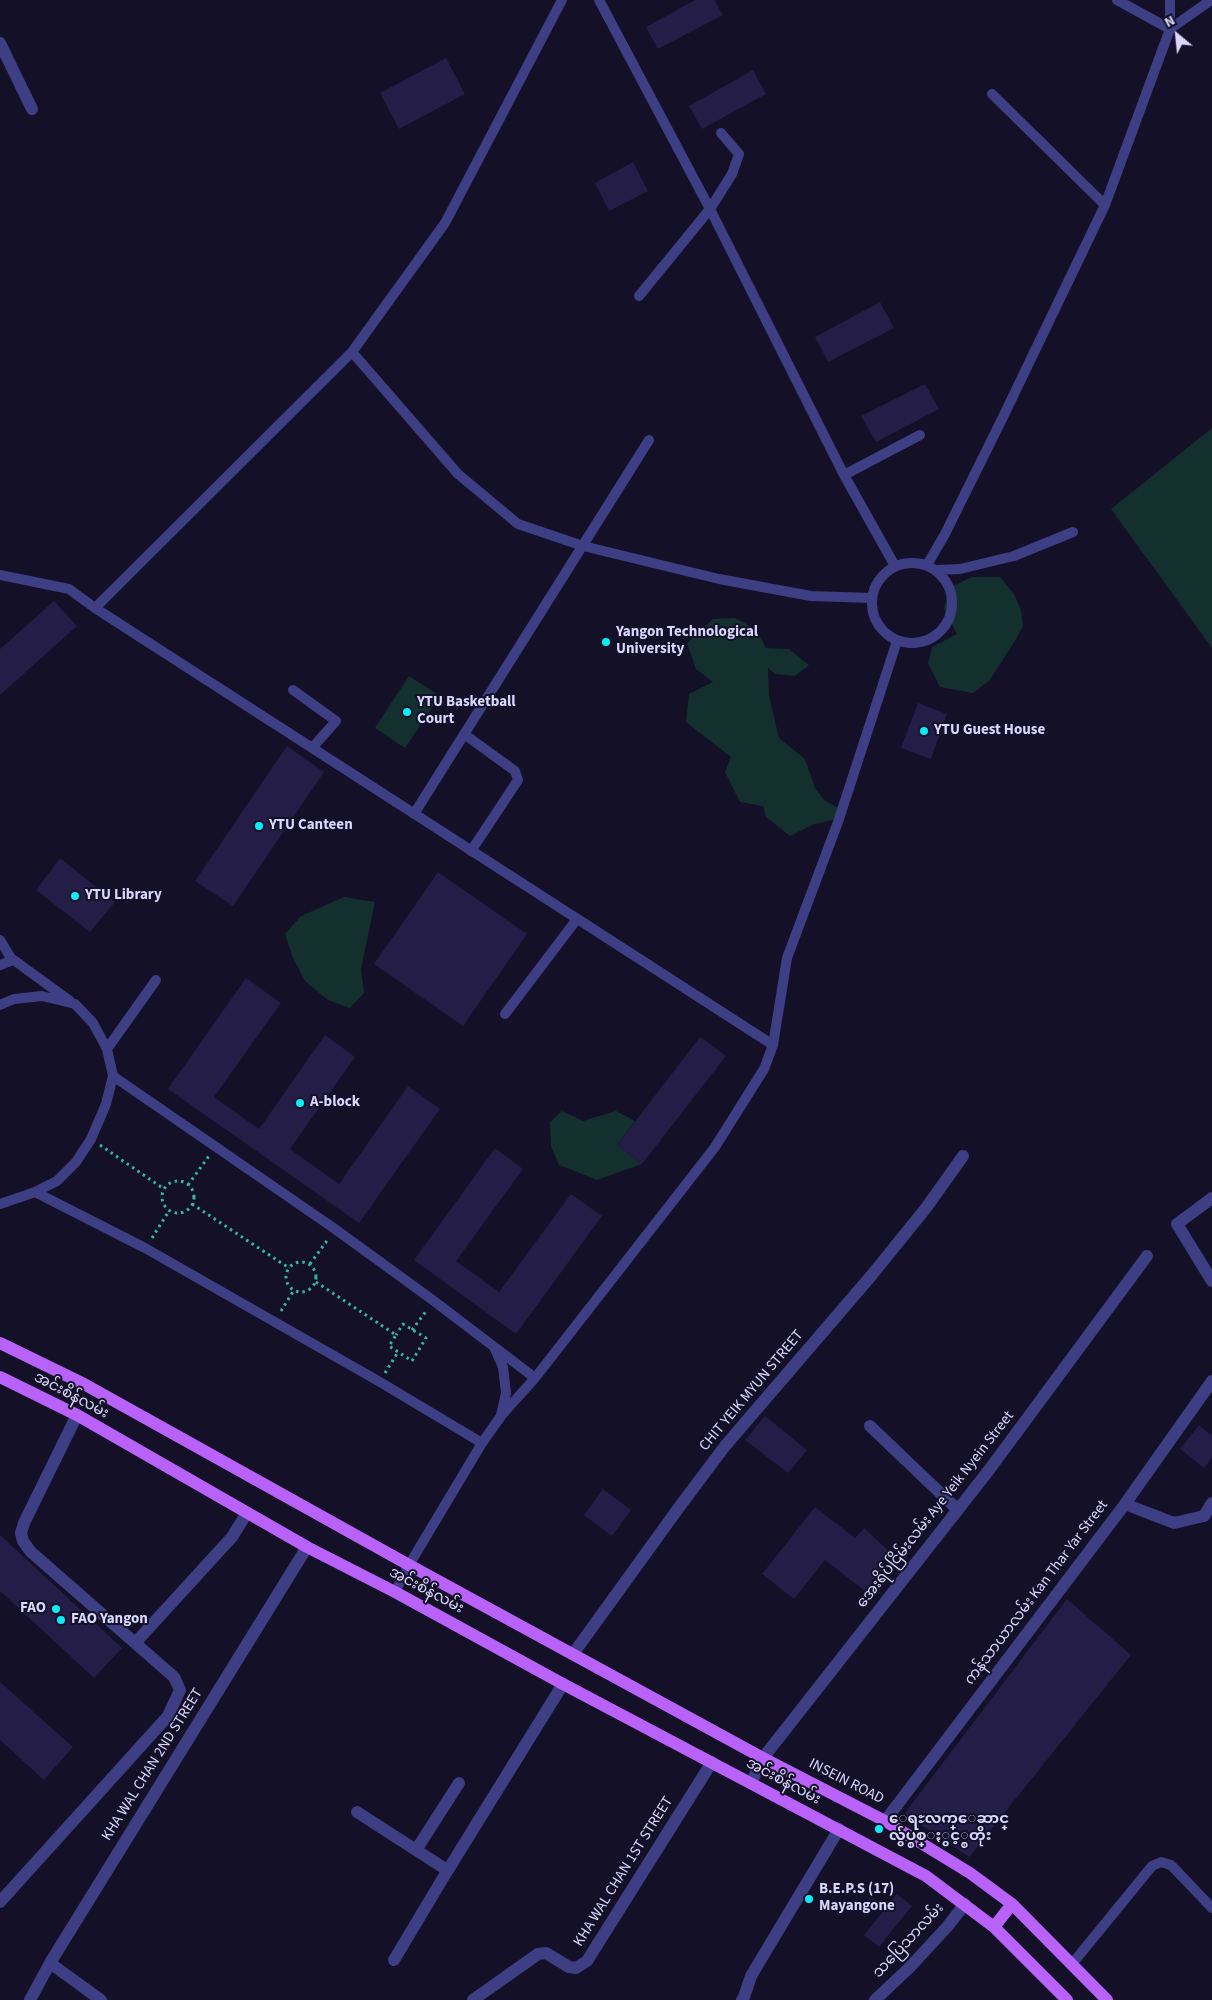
<!DOCTYPE html>
<meta charset="utf-8">
<style>
body{margin:0}
#map{position:relative;width:1212px;height:2000px;overflow:hidden;background:#131027;font-family:"Source Sans 3",sans-serif}
canvas{display:block}
.north{position:absolute;left:1152px;top:10px;width:50px;height:50px;-webkit-text-stroke:4px #131027;paint-order:stroke;rotate:332deg;font-size:14px;font-weight:700;line-height:20px;text-align:center;color:#d9d7fe}
.north::after{content:'';display:block;margin:auto;width:18px;height:22px;background:#d9d7fe;clip-path:polygon(50% 0,100% 100%,50% 72%,0 100%)}
</style>
<div id="map">
<canvas width="1212" height="2000"></canvas>
<div class="north">N</div>
</div>
<script>
const context = document.querySelector('canvas').getContext('2d');
context.lineJoin = 'round';
function fillPath(path, color) {
  context.fillStyle = color;
  context.fill(path, 'evenodd');
}
function poly(rows) {
  const path = new Path2D();
  for (const r of rows) {
    if (r.length === 3) {
      path.moveTo(r[0] + r[2], r[1]);
      path.arc(r[0], r[1], r[2], 0, 2 * Math.PI);
      continue;
    }
    path.moveTo(r[0], r[1]);
    for (let i = 2; i < r.length; i += 2) path.lineTo(r[i], r[i + 1]);
  }
  return path;
}
function stroke(path, color, width, dash) {
  context.strokeStyle = color;
  context.lineWidth = width;
  context.lineCap = dash ? 'butt' : 'round';
  context.setLineDash(dash || []);
  context.stroke(path);
}
function write(font, color, halo, rows, align = 'center') {
  context.font = font + ' "Source Sans 3","Noto Sans Myanmar",sans-serif';
  context.lineWidth = 4;
  context.setLineDash([]);
  context.textBaseline = 'middle';
  context.strokeStyle = halo;
  context.fillStyle = color;
  for (const [text, x, y, turn = 0] of rows) {
    context.save();
    context.translate(x, y);
    context.rotate((+turn || 0) * Math.PI / 180);
    context.textAlign = isNaN(turn) ? turn : align;
    if (halo) context.strokeText(text, 0, 0);
    context.fillText(text, 0, 0);
    context.restore();
  }
}
fillPath(poly([
 [1212,428,1212,648,1111,509],
 [972,577,1000,577,1014,594,1021,610,1023,626,1016,639,990,680,973,693,940,687,928,663,932,647,957,634,944,609,949,588],
 [735,618,756,629,766,648,789,649,809,665,795,676,775,674,768,668,769,696,779,738,805,759,815,788,824,800,838,808,834,820,814,824,790,836,766,817,763,806,740,802,725,772,731,757,686,722,689,694,713,682,696,669,687,643,713,619],
 [409,676,440,696,405,748,375,728],
 [344,897,375,902,361,969,364,993,350,1008,328,1000,305,981,293,958,285,934,301,916],
 [562,1111,583,1121,616,1111,635,1121,617,1145,642,1164,597,1180,559,1165,551,1146,550,1122]
]), '#13302e');
fillPath(poly([
 [695,0,714,0,723,15,658,49,646,27],
 [446,58,465,94,399,129,380,93],
 [753,70,766,94,702,129,689,106],
 [633,162,648,191,609,211,595,183],
 [880,302,894,328,828,362,815,337],
 [925,384,939,409,876,442,861,416],
 [54,601,77,626,0,695,0,649],
 [918,703,947,714,931,759,901,748],
 [287,746,324,772,233,906,195,881],
 [60,858,115,902,90,932,36,890],
 [438,872,527,934,463,1026,374,964],
 [246,978,281,1003,214,1097,259,1129,325,1035,355,1057,290,1149,339,1184,408,1086,440,1109,359,1223,168,1089],
 [700,1037,726,1056,642,1164,617,1145],
 [495,1148,523,1169,456,1261,499,1292,571,1194,602,1216,516,1334,414,1260],
 [765,1416,807,1450,788,1473,745,1440],
 [1199,1425,1212,1436,1212,1458,1204,1468,1180,1449],
 [603,1489,631,1510,612,1536,584,1515],
 [815,1507,855,1538,864,1528,891,1553,879,1566,891,1576,874,1598,825,1560,794,1599,762,1574],
 [0,1535,122,1648,94,1678,0,1591],
 [1067,1599,1131,1655,969,1857,904,1814],
 [0,1682,73,1747,44,1780,0,1740],
 [897,1894,912,1906,879,1947,864,1935]
]), '#231d47');
stroke(poly([
 [100,1145,164,1189],
 [178,1197,16],
 [188,1185,209,1156],
 [192,1204,289,1268],
 [152,1238,169,1211],
 [301,1277,15],
 [310,1264,329,1238],
 [316,1282,396,1335,389,1346,412,1361,426,1338,403,1324,396,1335],
 [281,1311,294,1290],
 [412,1330,427,1310],
 [385,1373,398,1352]
]), '#34b5a6', 3, [2.5, 4]);
stroke(poly([
 [599,0,710,209,844,475,895,566],
 [1117,0,1170,29],
 [1170,29,1211,0],
 [992,94,1105,205],
 [639,296,710,209,732,174,739,154,721,133],
 [352,352,458,474,518,524,583,546,719,579,811,596,871,598],
 [844,475,920,435],
 [912,603,40],
 [927,565,945,534,1003,417,1105,205,1170,29,1170,0],
 [936,570,960,569,1014,556,1073,532],
 [0,575,69,589,95,608,773,1045],
 [95,608,352,352,445,223,562,0],
 [293,690,336,721,312,748],
 [464,734,515,771,518,780,471,851],
 [414,814,649,440],
 [0,940,11,958,70,1001],
 [0,965,13,960],
 [0,1005,14,999,42,996,75,1004,93,1023,107,1049,113,1076,106,1104,91,1139,76,1162,57,1181,35,1192,0,1204],
 [505,1014,577,919],
 [107,1049,156,980],
 [113,1076,335,1229,434,1301,535,1378],
 [35,1192,145,1248,380,1382,482,1443],
 [495,1349,503,1367,506,1393,501,1415],
 [395,1592,409,1565,482,1443,501,1416,535,1378,715,1147,764,1069,773,1045,787,958,838,822,897,641],
 [1072,1964,1152,1866,1161,1862,1171,1865,1212,1908]
]), '#3d3e84', 10);
stroke(poly([
 [0,43,32,109],
 [1212,1198,1177,1224,1212,1281],
 [870,1426,958,1510],
 [1125,1504,1174,1523,1204,1516,1212,1503],
 [136,1642,232,1537,247,1513],
 [573,1654,680,1506,725,1446,871,1276,926,1208,963,1156],
 [751,1783,763,1758,989,1470,1147,1256],
 [357,1812,447,1870],
 [885,1821,1125,1504,1212,1381],
 [416,1850,459,1783],
 [0,1902,168,1716,180,1690,174,1677,31,1552,23,1541,21,1533,24,1523,77,1415],
 [394,1960,443,1878,563,1684],
 [50,1963,101,2000],
 [30,2000,50,1963,307,1547],
 [473,2000,538,1954,546,1953,569,1967,576,1968,587,1961,712,1762],
 [742,2000,744,1997,751,1976,839,1829],
 [875,2000,910,1967,947,1927,965,1904]
]), '#3d3e84', 12);
stroke(poly([
 [0,1343,84,1384,409,1565,763,1758,885,1821,970,1873,1012,1904,1107,2000],
 [0,1377,77,1415,307,1547,395,1592,563,1684,926,1876,994,1927,1067,2000],
 [994,1927,1012,1904]
]), '#b962fa', 12);
for (const [x, y, r, color] of [
 [606,642,5,"#09edf7"],
 [407,712,5,"#09edf7"],
 [924,731,5,"#09edf7"],
 [259,826,5,"#09edf7"],
 [75,896,5,"#09edf7"],
 [300,1103,5,"#09edf7"],
 [56,1609,5,"#09edf7"],
 [61,1620,5,"#09edf7"],
 [879,1829,5,"#09edf7"],
 [809,1899,5,"#09edf7"]
]) {
  const dot = new Path2D();
  dot.arc(x, y, r, 0, 2 * Math.PI);
  context.fillStyle = color;
  context.fill(dot);
  stroke(dot, '#131027', 2);
}
write('bold 15px', '#d9d7fe', '#131027', [
 ["Yangon Technological",616,633],
 ["University",616,650],
 ["YTU Basketball",417,703],
 ["Court",417,720],
 ["YTU Guest House",934,731],
 ["YTU Canteen",269,826],
 ["YTU Library",85,896],
 ["A-block",310,1103],
 ["FAO",46,1609,"right"],
 ["FAO Yangon",71,1620],
 ["ေရႊလက္ေဆာင္",889,1820],
 ["လ်ွပ္စစ္ႏွင့္စတိုး",889,1837],
 ["B.E.P.S (17)",819,1890],
 ["Mayangone",819,1907]
], 'left');
write('15px', '#d9d7fe', '#131027', [
 ["CHIT YEIK MYUN STREET",752,1391,-50],
 ["အင်းစိန်လမ်း",71,1396,28],
 ["အေးရိပ်ငြိမ်းလမ်း Aye Yeik Nyein Street",936,1510,-52],
 ["အင်းစိန်လမ်း",426,1591,28],
 ["ကန်သာယာလမ်း Kan Thar Yar Street",1037,1593,-53],
 ["KHA WAL CHAN 2ND STREET",153,1765,-58],
 ["အင်းစိန်လမ်း",783,1782,28],
 ["INSEIN ROAD",846,1782,27],
 ["KHA WAL CHAN 1ST STREET",624,1872,-58],
 ["သပြေသာလမ်း",909,1941,-47]
]);
</script>
